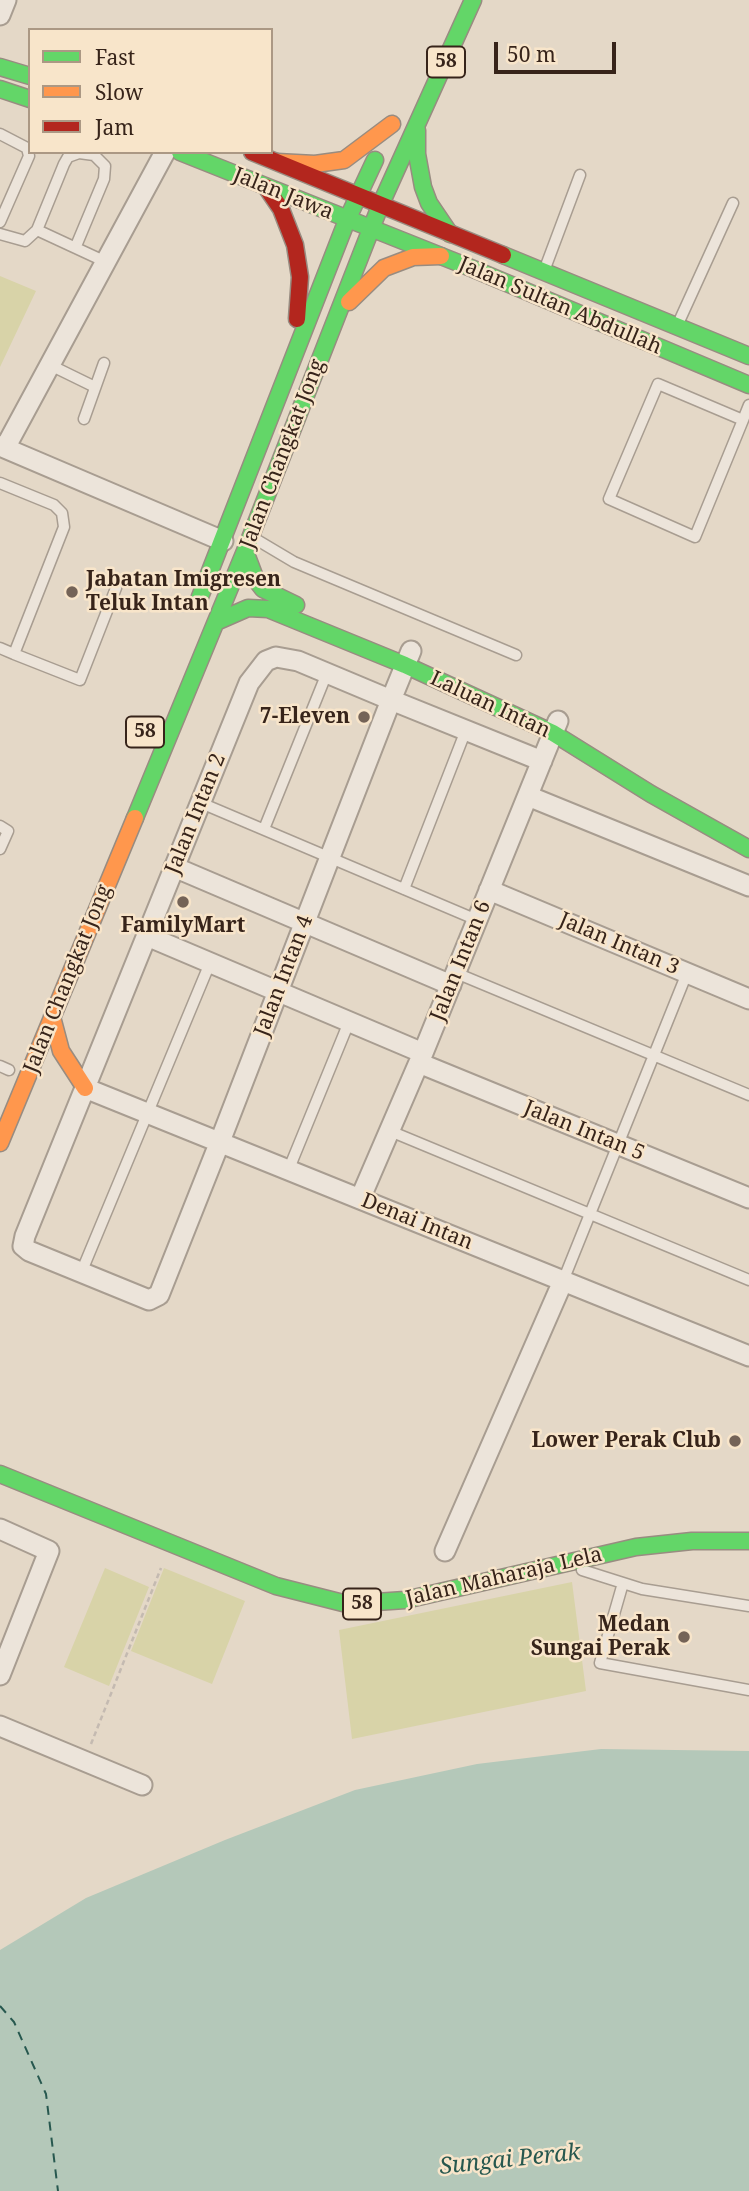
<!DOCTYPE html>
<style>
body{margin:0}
#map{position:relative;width:749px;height:2191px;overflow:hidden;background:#e4d8c7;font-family:"Noto Serif",serif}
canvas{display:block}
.legend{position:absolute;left:28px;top:28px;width:245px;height:126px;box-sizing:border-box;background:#f8e5ca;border:2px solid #ab9884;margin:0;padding:9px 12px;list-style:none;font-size:21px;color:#37241a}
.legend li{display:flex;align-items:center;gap:14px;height:35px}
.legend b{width:35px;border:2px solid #ab9884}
.scale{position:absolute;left:494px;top:42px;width:122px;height:32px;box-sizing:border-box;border:4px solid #37241a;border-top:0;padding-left:9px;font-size:21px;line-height:24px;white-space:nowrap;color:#37241a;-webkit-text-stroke:5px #f8e5ca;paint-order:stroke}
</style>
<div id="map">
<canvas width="749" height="2191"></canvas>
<ul class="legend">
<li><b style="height:9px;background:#63d668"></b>Fast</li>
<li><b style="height:9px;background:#ff974d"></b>Slow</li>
<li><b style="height:9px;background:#b3261e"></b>Jam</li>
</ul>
<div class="scale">50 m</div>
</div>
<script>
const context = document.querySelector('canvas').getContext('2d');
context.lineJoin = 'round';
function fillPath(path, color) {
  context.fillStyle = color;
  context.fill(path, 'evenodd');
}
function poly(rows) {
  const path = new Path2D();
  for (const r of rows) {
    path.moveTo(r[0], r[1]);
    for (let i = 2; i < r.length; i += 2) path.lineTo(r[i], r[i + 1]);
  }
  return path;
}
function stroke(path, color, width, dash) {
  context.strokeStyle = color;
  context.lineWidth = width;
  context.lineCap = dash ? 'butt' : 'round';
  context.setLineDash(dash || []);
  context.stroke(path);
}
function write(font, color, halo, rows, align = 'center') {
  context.font = font + ' "Noto Serif",serif';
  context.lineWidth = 5;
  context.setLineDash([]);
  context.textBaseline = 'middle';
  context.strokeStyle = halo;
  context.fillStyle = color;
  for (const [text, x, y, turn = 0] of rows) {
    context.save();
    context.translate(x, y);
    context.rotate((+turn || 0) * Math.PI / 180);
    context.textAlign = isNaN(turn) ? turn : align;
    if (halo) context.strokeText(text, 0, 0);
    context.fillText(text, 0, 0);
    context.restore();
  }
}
fillPath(poly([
 [0,276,36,291,0,367],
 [105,1568,149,1587,109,1686,64,1667],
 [164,1568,245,1601,212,1684,131,1651],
 [572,1582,586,1691,352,1739,339,1630]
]), '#d8d3a8');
fillPath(poly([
 [601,1749,749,1751,749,2191,0,2191,0,1950,86,1898,225,1840,355,1790,477,1764]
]), '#b4c8b9');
stroke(poly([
 [0,2006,14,2022,46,2094,58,2191]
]), '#27584f', 2, [9, 7]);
const lane = poly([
 [0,134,27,148,29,156,0,222],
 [0,234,25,241,37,230],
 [76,246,104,179,105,166,94,155,79,153,68,157,64,164,37,230,106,262],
 [544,271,580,175],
 [677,326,733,203],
 [50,365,95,387],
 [84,419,104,363],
 [743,420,658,384,609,499,695,537,743,420,749,405],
 [0,483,54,505,62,513,64,527,14,654,0,648],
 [257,540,294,562,516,655],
 [14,654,80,680,116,588],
 [201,803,477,920],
 [0,826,8,831,0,849],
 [264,829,327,673],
 [404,889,466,730],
 [456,973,749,1095],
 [0,1066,9,1070],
 [390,1131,749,1280],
 [288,1171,349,1022],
 [81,1273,210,963],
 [563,1281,687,973],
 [582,1570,642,1589,749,1606],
 [623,1583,600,1663,749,1690]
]);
const street = poly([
 [0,15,6,0],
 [0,446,223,541],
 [5,448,165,152],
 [411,651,391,700,330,857,219,1144,159,1295,149,1300,29,1251,23,1246,25,1236,249,683,266,661,276,657,298,661,391,700,542,761],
 [528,796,749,886],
 [174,867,451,985],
 [489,890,749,999],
 [147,936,423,1053],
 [419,1063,749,1198],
 [85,1088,749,1356],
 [360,1199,423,1053,558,721],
 [0,1529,49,1551,0,1675],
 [445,1551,563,1281],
 [0,1726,142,1785]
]);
const fast = poly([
 [0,67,30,76],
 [0,89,30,99],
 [417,130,417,154,423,187,429,203,450,234],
 [180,152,471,268,749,385],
 [503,255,749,356],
 [245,551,256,580,263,589,296,605],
 [198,602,347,220,375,160],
 [216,622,248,608,268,609,405,665,553,733,651,794,749,849],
 [135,818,245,551,380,206,473,0],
 [0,1474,276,1586,347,1604,405,1600,636,1547,692,1541,749,1541]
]);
const slow = poly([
 [277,162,315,164,344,160,392,124],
 [349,302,384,268,413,257,441,256],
 [52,1017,61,1051,85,1088],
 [0,1143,135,818]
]);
const jam = poly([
 [252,152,503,255],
 [266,187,281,209,295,245,300,277,297,319]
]);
stroke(lane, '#a89d91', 13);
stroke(street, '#a89d91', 23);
stroke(fast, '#988c81', 19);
stroke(slow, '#988c81', 19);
stroke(jam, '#988c81', 19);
stroke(poly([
 [91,1744,161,1568]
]), '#c4bab1', 2.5, [5, 3.5]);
stroke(lane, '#ece4da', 10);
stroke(street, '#ece4da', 19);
stroke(fast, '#63d668', 16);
stroke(slow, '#ff974d', 16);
stroke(jam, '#b3261e', 16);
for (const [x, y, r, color] of [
 [72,592,7,"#746357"],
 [364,717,7,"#746357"],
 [183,902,7,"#746357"],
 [735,1441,7,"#746357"],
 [684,1637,7,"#746357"]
]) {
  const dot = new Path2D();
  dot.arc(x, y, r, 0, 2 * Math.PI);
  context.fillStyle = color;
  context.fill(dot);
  stroke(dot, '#f8e5ca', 2.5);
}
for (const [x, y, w] of [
 [446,62,38],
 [145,732,38],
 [362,1604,38]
]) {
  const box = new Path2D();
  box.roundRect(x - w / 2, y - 15.5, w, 31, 5);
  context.fillStyle = '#f8e5ca';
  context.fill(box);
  stroke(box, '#37241a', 2);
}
write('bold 19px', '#37241a', null, [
 ["58",446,62],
 ["58",145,732],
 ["58",362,1604]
]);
write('21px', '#37241a', '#f8e5ca', [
 ["Jalan Jawa",283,194,22],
 ["Jalan Sultan Abdullah",560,306,23],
 ["Jalan Changkat Jong",283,454,-69],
 ["Laluan Intan",490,705,25],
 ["Jalan Intan 2",196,814,-68],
 ["Jalan Intan 3",619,944,23],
 ["Jalan Intan 6",461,961,-68],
 ["Jalan Intan 4",284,976,-69],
 ["Jalan Changkat Jong",68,979,-68],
 ["Jalan Intan 5",584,1131,22],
 ["Denai Intan",417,1222,22],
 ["Jalan Maharaja Lela",504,1577,-13]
]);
write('bold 21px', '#37241a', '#f8e5ca', [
 ["Jabatan Imigresen",86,580,"left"],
 ["Teluk Intan",86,604,"left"],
 ["7-Eleven",350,717],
 ["FamilyMart",183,926,"center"],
 ["Lower Perak Club",721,1441],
 ["Medan",670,1625],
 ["Sungai Perak",670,1649]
], 'right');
write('italic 23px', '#27584f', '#f8e5ca', [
 ["Sungai Perak",510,2160,-6]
]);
</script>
